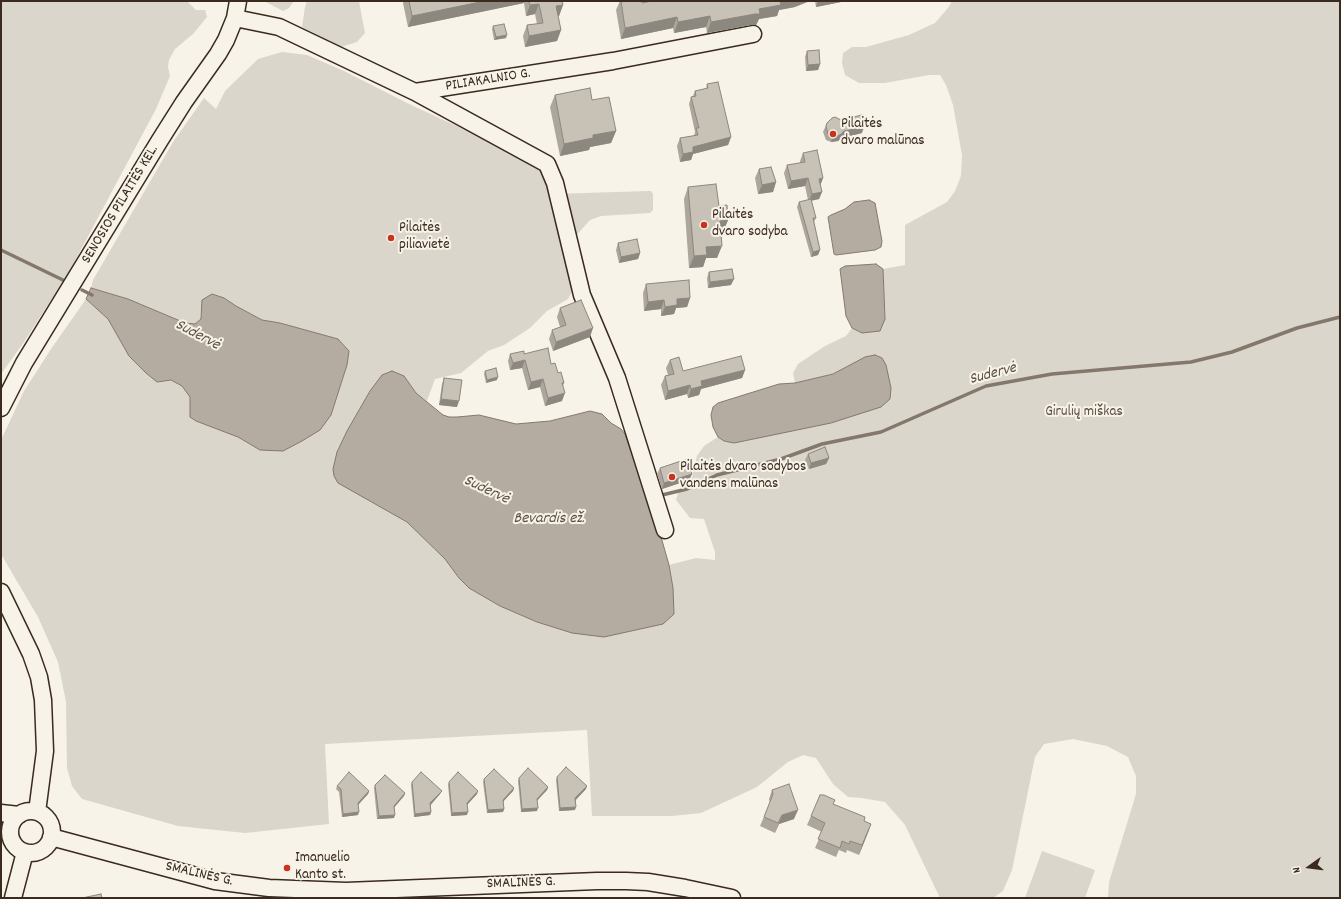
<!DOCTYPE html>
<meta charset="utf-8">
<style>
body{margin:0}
#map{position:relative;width:1341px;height:899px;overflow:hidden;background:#f7f3e8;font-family:Dekko,sans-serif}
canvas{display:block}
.frame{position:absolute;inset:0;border:2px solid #3b2a1e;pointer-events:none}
.north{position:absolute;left:1289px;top:847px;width:40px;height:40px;-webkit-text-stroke:3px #f7f3e8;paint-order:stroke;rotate:256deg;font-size:11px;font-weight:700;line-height:16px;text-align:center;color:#3b2a1e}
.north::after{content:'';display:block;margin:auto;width:14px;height:18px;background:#3b2a1e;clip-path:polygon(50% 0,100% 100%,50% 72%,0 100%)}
</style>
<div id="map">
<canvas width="1341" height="899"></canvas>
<div class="frame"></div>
<div class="north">N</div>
</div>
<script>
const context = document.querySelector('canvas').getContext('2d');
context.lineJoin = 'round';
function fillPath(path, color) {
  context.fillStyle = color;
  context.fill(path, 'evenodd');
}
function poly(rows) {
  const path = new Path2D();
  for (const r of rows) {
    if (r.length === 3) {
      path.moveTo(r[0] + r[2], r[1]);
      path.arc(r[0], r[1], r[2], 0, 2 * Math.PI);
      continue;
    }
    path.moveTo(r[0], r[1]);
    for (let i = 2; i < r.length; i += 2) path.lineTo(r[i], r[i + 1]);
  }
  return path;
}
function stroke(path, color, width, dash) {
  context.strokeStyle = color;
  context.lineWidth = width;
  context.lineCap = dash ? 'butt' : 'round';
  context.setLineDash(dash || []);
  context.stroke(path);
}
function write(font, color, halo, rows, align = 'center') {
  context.font = font + ' Dekko,sans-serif';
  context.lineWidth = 4;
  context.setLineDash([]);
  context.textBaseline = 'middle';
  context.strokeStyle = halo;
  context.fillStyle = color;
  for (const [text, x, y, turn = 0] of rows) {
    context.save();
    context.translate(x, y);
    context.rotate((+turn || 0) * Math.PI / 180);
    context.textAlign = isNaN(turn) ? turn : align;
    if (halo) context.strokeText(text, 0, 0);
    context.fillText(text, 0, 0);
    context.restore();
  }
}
fillPath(poly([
 [1,1,187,1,196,10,205,10,207,17,193,34,175,49,169,60,168,67,170,76,156,109,69,272,22,345,1,374],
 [264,1,294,1,289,8,283,11],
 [307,1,359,1,365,33,357,42,341,47,302,27,305,7],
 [952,1,1340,1,1340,898,1108,898,1109,882,1136,794,1136,776,1128,757,1107,746,1073,739,1044,744,1035,757,1012,870,1003,891,993,898,940,898,905,825,885,802,862,798,848,797,833,784,816,758,803,755,788,762,757,787,701,813,672,816,592,816,587,730,325,744,329,824,245,833,178,826,82,799,72,786,67,768,66,702,58,662,38,617,1,554,1,440,24,391,51,349,86,299,108,319,129,356,157,382,171,380,182,386,190,397,190,416,196,421,238,437,260,450,331,415,347,365,349,351,338,339,280,323,262,320,236,306,224,298,201,312,201,319,195,324,186,323,128,299,91,288,93,280,173,142,204,98,216,109,225,91,258,59,282,52,307,55,344,71,409,104,537,163,544,171,553,194,648,191,651,191,653,194,653,210,650,213,601,216,590,220,566,247,574,288,568,299,547,311,530,328,504,345,488,351,461,373,435,379,427,401,416,393,404,376,370,391,347,431,337,452,373,502,407,522,445,559,459,578,469,588,500,606,537,622,673,588,669,565,696,558,715,560,715,552,704,519,690,518,676,500,678,493,682,488,691,482,697,456,704,446,718,437,724,441,734,443,773,434,882,358,875,356,865,357,833,374,795,383,793,373,798,364,825,346,846,336,852,328,862,333,885,319,883,269,905,265,905,225,947,202,955,191,961,176,962,155,953,105,946,85,940,75,929,75,885,83,859,83,845,75,842,63,843,53,852,47,866,47,909,35,935,23,948,8],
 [1042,851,1095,870,1085,898,1025,898]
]), '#dbd6cb');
const water = poly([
 [869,200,875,203,882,241,881,247,875,250,836,255,834,254,828,217,831,215,845,209,854,202,869,200],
 [876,264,883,269,885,319,880,331,862,333,852,328,846,316,840,269,845,266,876,264],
 [91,288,128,299,185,323,195,324,201,319,202,300,212,294,224,298,236,306,262,320,280,323,338,339,349,351,347,365,331,415,320,430,302,441,283,451,260,450,238,437,196,421,190,417,190,397,182,386,171,380,157,382,146,373,129,356,108,319,86,299,91,288],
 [875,355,882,358,886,365,891,388,890,399,881,407,831,423,734,443,724,441,718,437,713,427,711,415,713,407,718,403,779,384,795,383,833,374,865,357,875,355],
 [392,371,404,376,416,393,443,415,449,417,457,417,479,415,516,424,550,421,590,411,602,414,611,423,621,429,625,434,643,486,646,488,650,498,669,565,673,588,674,614,663,624,604,637,572,633,537,622,500,606,469,588,459,578,445,559,407,522,338,483,334,476,333,469,337,452,347,431,370,391,382,375,392,371]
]);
fillPath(water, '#b4aca0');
stroke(water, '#84786c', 1);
stroke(poly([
 [1,250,65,281],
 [82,290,92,295],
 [662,495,687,489,717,475,781,459,822,444,881,432,986,386,1052,374,1191,362,1232,352,1297,328,1340,317]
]), '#84786c', 3.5);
const minor = poly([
 [235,18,279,27,415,92,613,61,753,34],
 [415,92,547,164,555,183,582,295,617,378,665,530],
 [1,408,24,363,160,140,184,102,218,54,226,40,235,18,238,1],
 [1,592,31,654,39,677,43,700,45,751,37,812],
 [31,832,21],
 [1,813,19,815],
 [51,837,215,881,269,888,346,891,597,881,626,881,648,882,685,888,732,898],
 [13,898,25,852]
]);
stroke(minor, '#3b2a1e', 19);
stroke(minor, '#f7f3e8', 16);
fillPath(poly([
 [404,1,562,1,563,5,559,16,558,16,561,30,557,41,525,47,523,36,527,25,537,24,535,14,526,16,524,3,408,27,403,3],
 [620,1,641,1,642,3,795,7,779,10,777,16,759,19,756,25,751,25,707,33,706,27,674,33,673,28,621,39,616,10],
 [815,1,842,1,841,2,816,7],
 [493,26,506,38,494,40,492,29],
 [807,51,820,64,818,70,806,71,805,57],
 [707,84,731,137,728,145,693,154,691,160,680,162,677,146,680,138,694,136,695,132,689,104,691,97,693,96,695,91,706,89],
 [555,95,592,100,616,131,611,143,590,147,589,150,560,156,550,107],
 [827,123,862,133,842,138,838,141,831,142,826,140,823,132],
 [803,153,823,178,820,185,822,192,819,199,811,201,816,218,814,222,820,250,818,255,811,257,797,207,799,202,808,200,805,186,788,189,784,173,787,165,800,163,800,161],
 [759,169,776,182,773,192,758,194,755,178],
 [688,187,719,206,728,220,723,232,721,233,717,258,706,258,703,267,689,268,684,199],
 [618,243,640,253,638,259,619,263,616,250],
 [709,272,731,285,708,288,707,278],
 [646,284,690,298,687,307,676,308,674,314,661,316,661,309,644,311,643,293],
 [560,308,590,337,553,351,549,339,552,330,560,327,557,317],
 [510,354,524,354,551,364,558,373,564,383,563,386,562,401,545,406,540,387,528,390,522,368,510,370,508,361],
 [670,360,683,371,745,370,742,378,701,389,699,395,688,398,687,394,665,400,661,385,665,376,668,375,666,368],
 [485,371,497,380,486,383,484,374],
 [444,378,457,407,439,405,442,384],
 [808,454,829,458,826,464,809,469,805,460],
 [660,468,692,474,689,480,662,489,657,474],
 [557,777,586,789,576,800,575,810,559,811,556,780],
 [519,778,548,787,547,790,537,800,537,811,521,812,518,781],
 [484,779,514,788,513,791,503,801,504,809,503,812,487,813,483,782],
 [412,782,440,794,431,805,431,812,430,815,414,817,411,785],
 [449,782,477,794,467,805,467,815,451,816,448,785],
 [375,785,405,793,404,796,394,807,394,818,377,819,374,788],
 [337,786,369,791,368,794,358,805,358,815,342,817,339,792,336,789],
 [772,790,794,819,779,824,775,833,760,826,770,803,769,799],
 [833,804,864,821,871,824,859,855,847,850,846,853,839,850,836,857,815,848,822,832,807,825,811,816]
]), '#aca69d');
fillPath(poly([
 [485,1,524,1,524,3,408,27,412,16],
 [779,1,810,1,795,7,779,10,777,16,759,19,756,25,751,25,707,33,711,22,759,9],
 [818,1,842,1,841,2,816,7],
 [539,4,535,14,526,16,530,5],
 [563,5,559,16,552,17,556,6],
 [710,16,706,27,674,33,678,22],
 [677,17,673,28,621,39,625,28],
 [561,30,557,41,525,47,529,36],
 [507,35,506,38,494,40,496,37],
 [820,64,818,70,806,71,808,65],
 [864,127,862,133,842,138,838,141,831,142,833,136,844,131],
 [616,131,611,143,590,147,589,150,560,156,564,144,593,135],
 [731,137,728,145,693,154,691,160,680,162,683,154,693,147],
 [808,178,805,186,788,189,791,181],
 [823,178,820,186,819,179],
 [776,182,773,192,758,194,762,185],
 [822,192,819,199,809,201,812,194],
 [728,220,723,232,715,233,720,221],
 [722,246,717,258,706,258,703,267,689,268,694,256,706,247],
 [820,250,818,255,811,257,813,252],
 [640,253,638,259,619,263,621,257],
 [734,279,731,285,708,288,710,282],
 [690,298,687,307,676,308,674,314,661,316,665,307,677,299],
 [664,300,661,309,644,311,648,302],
 [593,328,590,337,553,351,556,342],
 [525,360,522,368,510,370,513,363],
 [745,370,742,378,701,389,699,395,688,398,691,389,701,381],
 [498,377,497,380,486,383,487,380],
 [543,379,540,387,528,390,531,382],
 [690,385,687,394,665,400,668,391],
 [565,393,562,401,545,406,548,398],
 [441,399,459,401,457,407,439,405],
 [829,458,826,464,809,469,811,463],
 [692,474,689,480,662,489,664,483],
 [587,786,586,789,574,801,575,798],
 [548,787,547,790,536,802,537,799],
 [514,788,513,791,502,803,503,800],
 [369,791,368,794,357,806,358,803],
 [442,791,440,794,429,806,430,803],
 [478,791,477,794,466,806,467,803],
 [405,793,404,796,393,809,394,806],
 [576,807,575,810,559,811,560,808],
 [538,808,537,811,521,812,522,809],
 [504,809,503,812,487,813,488,810],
 [798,810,794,819,779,824,775,833,782,815],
 [359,812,358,815,342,817,343,814],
 [431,812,430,815,414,817,415,814],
 [468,812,467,815,451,816,452,813],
 [395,815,394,818,377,819,379,816],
 [871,824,868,833,859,855,862,845]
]), '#8c877f');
const building = poly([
 [409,1,485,1,412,16,409,1],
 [529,1,562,1,563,5,556,6,561,30,529,36,527,25,543,23,539,4,530,5,529,1],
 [621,1,641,1,642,3,652,1,780,1,781,5,759,9,760,14,755,14,711,22,710,16,678,22,677,17,625,28,621,1],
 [504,24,507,35,496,37,493,26,504,24],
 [819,50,820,64,808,65,807,51,819,50],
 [718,82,731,137,693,147,693,152,683,154,680,138,698,135,696,128,699,128,691,97,696,96,695,91,708,88,707,84,718,82],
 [590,88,592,100,609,97,616,131,593,135,593,138,564,144,555,95,590,88],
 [862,115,864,127,844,131,840,135,833,136,828,134,826,126,827,123,832,118,835,117,841,120,862,115],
 [817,150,823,178,819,179,822,192,812,194,808,178,791,181,787,165,805,162,803,153,817,150],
 [771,167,776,182,762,185,759,169,771,167],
 [716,184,719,206,727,205,728,220,720,221,722,246,706,247,707,255,694,256,688,187,716,184],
 [811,199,816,218,813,218,820,250,813,252,799,202,811,199],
 [637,239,640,253,621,257,618,243,637,239],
 [732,269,734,279,710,282,709,272,732,269],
 [689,280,690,298,677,299,677,305,665,307,664,300,648,302,646,284,689,280],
 [581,300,593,328,556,342,552,330,566,325,560,308,581,300],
 [548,348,551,364,555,363,558,373,561,372,564,383,562,383,565,393,548,398,543,379,531,382,525,360,513,363,510,354,524,351,524,354,548,348],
 [741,356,745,370,701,381,702,386,691,389,690,385,668,391,665,376,674,374,670,360,679,357,683,371,741,356],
 [496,368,498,377,487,380,485,371,496,368],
 [444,378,462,380,459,401,441,399,444,378],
 [825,447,829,458,811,463,808,454,825,447],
 [687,459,692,474,664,483,660,468,687,459],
 [566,767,587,786,575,798,576,807,560,808,557,777,566,767],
 [528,768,548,787,537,799,538,808,522,809,519,778,528,768],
 [494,769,514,788,503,800,504,809,488,810,484,779,494,769],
 [349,772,369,791,358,803,359,812,343,814,341,789,337,786,349,772],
 [421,772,442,791,430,803,431,812,415,814,412,782,421,772],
 [458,772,478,791,467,803,468,812,452,813,449,782,458,772],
 [385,775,405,793,394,806,395,815,379,816,375,785,385,775],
 [789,784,798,810,782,815,778,823,764,817,773,794,772,790,789,784],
 [820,795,824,795,835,800,833,804,865,817,864,821,871,824,862,845,850,841,849,844,842,841,840,848,818,839,825,823,811,816,820,795],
 [101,894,102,898,82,898,101,894]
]);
fillPath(building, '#c8c1b6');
stroke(building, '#8c877f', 1);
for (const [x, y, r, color] of [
 [833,134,4,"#c8321e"],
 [704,225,4,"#c8321e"],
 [391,238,4,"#c8321e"],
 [672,477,4,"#c8321e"],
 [287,868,4,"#c8321e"]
]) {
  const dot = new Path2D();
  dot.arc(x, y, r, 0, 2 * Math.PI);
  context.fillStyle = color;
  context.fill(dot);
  stroke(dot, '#f7f3e8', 1.5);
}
write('15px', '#3b2a1e', '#f7f3e8', [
 ["PILIAKALNIO G.",488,81,-9],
 ["SENOSIOS PILAITĖS KEL.",121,205,-59],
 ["SMALINĖS G.",199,875,13],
 ["SMALINĖS G.",521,884,-2]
]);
write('15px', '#3b2a1e', '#f7f3e8', [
 ["Pilaitės",841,125],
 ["dvaro malūnas",841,142],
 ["Pilaitės",712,216],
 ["dvaro sodyba",712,233],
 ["Pilaitės",399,229],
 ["piliavietė",399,246],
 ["Pilaitės dvaro sodybos",680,468],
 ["vandens malūnas",680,485],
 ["Imanuelio",295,859],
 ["Kanto st.",295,876]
], 'left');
write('15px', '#5b4c41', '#f7f3e8', [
 ["Girulių miškas",1084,413]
]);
write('italic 16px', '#5f5145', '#f7f3e8', [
 ["Sudervė",197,336,28],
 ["Sudervė",993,375,-15],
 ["Sudervė",486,491,25],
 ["Bevardis ež.",549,520]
]);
</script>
